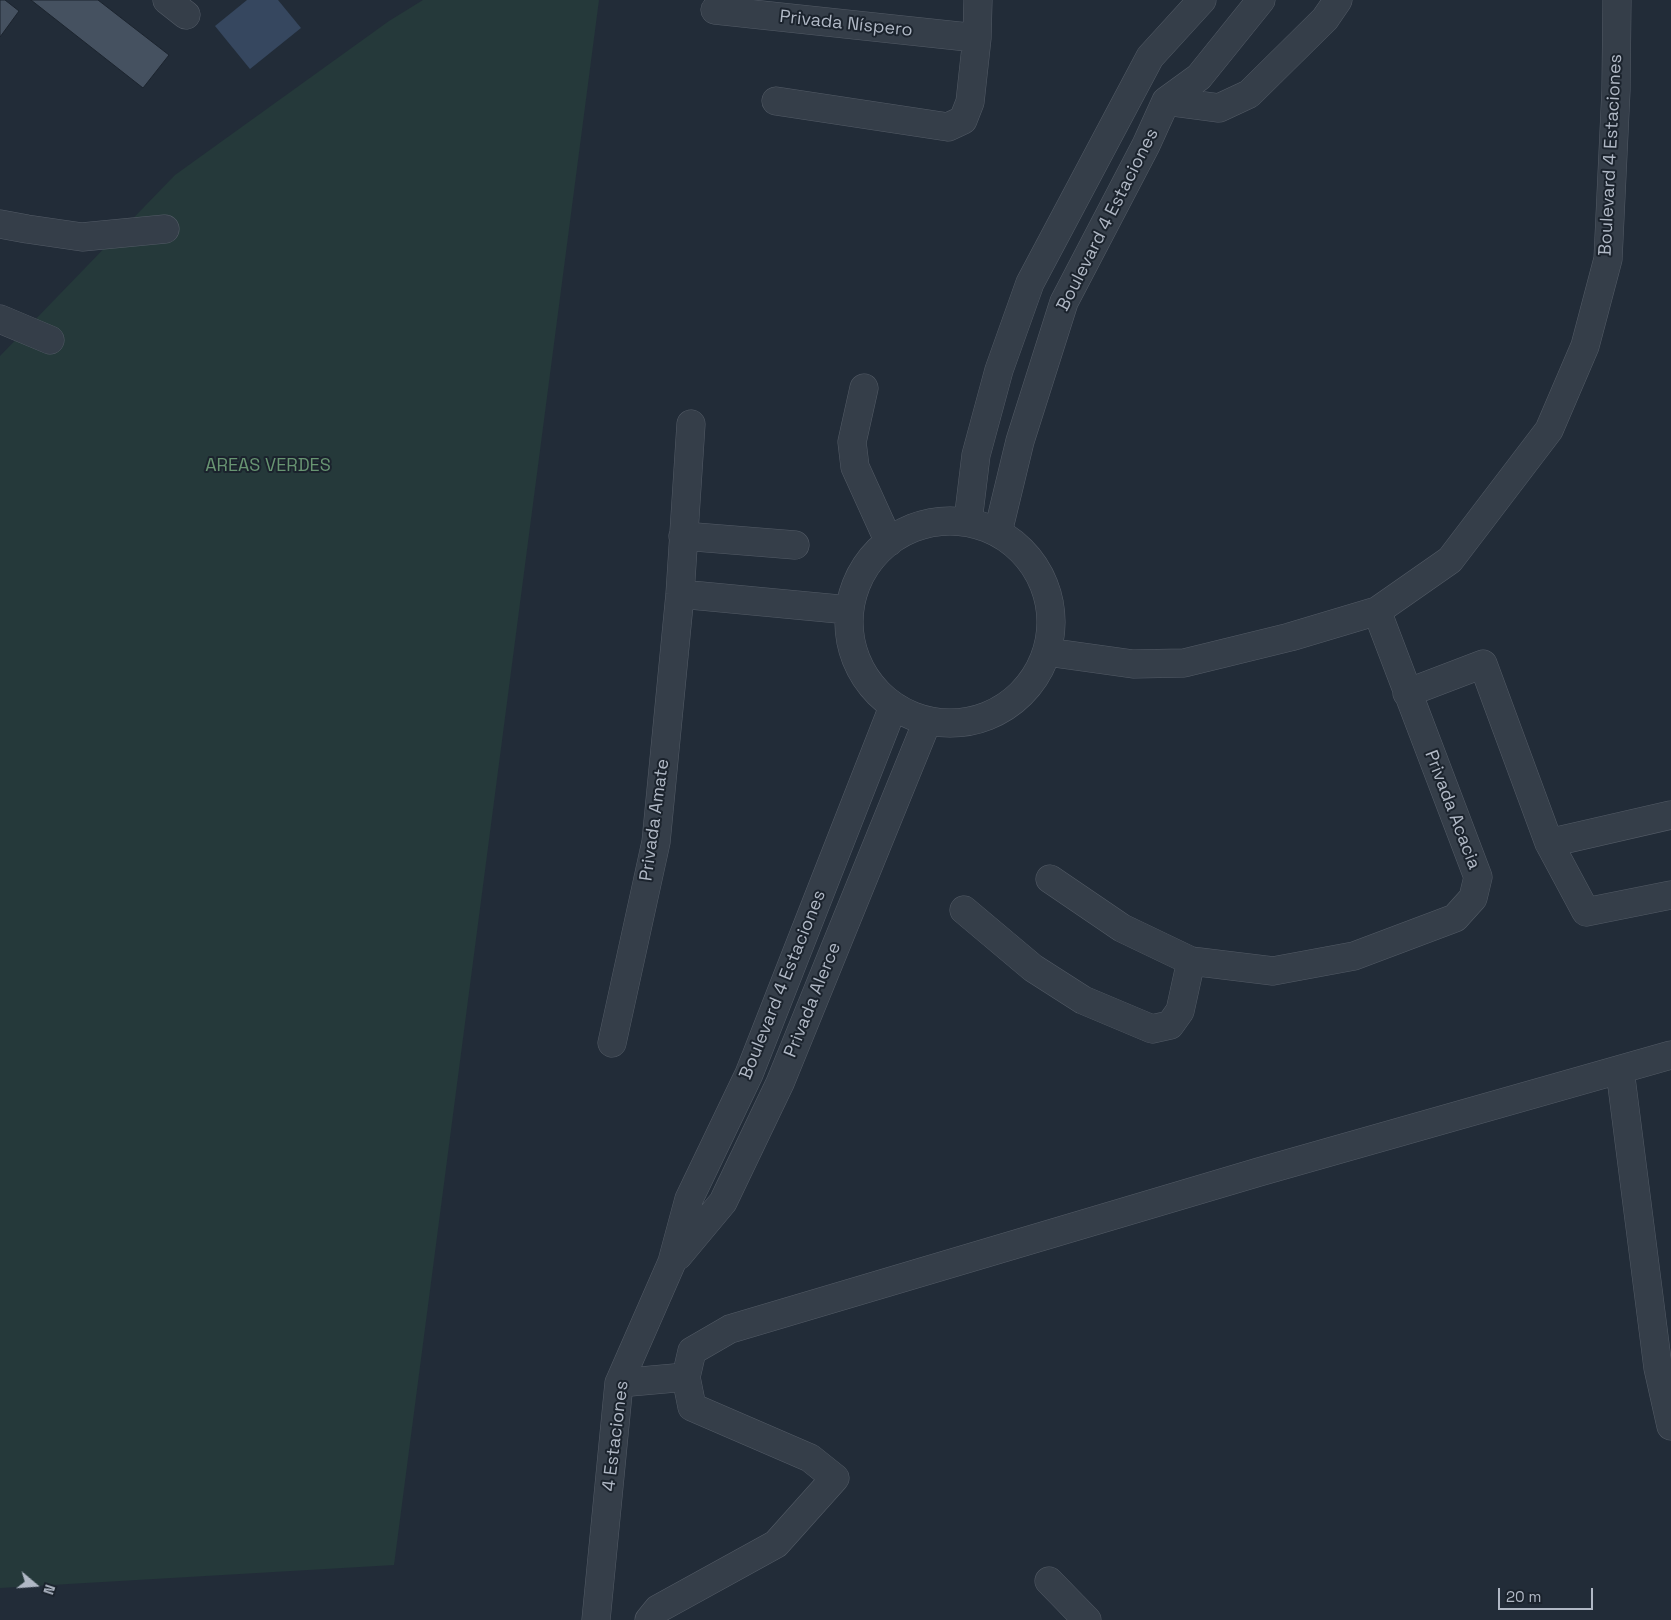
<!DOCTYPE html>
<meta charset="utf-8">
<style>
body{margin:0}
#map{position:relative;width:1671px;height:1620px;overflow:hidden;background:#222c38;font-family:"Space Grotesk",sans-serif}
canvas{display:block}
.north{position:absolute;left:10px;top:1560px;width:50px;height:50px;-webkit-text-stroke:4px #1b232d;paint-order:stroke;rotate:108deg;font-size:14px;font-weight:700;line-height:20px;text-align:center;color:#b0b8c5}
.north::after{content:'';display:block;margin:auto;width:18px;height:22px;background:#b0b8c5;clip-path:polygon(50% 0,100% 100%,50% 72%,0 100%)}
.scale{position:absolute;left:1498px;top:1588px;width:95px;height:22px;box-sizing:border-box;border:2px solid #b0b8c5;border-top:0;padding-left:6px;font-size:15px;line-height:18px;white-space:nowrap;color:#b0b8c5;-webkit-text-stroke:4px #1b232d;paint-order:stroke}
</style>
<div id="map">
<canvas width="1671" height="1620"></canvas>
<div class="north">N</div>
<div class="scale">20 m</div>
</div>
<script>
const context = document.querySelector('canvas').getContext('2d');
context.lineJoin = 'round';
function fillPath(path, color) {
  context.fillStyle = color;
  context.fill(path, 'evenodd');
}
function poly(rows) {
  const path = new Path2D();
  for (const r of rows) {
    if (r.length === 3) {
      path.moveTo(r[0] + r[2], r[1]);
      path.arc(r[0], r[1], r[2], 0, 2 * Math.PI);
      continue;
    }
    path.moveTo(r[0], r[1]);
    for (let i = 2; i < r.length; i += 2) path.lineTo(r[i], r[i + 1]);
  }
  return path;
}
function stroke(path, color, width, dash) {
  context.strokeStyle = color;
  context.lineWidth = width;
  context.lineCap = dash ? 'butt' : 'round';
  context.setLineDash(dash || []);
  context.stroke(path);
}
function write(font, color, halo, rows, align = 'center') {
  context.font = font + ' "Space Grotesk",sans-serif';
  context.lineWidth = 4;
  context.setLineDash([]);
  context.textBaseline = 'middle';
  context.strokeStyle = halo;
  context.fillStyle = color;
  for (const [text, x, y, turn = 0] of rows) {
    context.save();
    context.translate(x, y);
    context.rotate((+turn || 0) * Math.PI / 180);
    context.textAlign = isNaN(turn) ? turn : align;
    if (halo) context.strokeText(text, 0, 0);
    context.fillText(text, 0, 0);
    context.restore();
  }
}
fillPath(poly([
 [423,0,599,0,394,1565,0,1588,0,356,175,175,389,21]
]), '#25393a');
fillPath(poly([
 [247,0,278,0,301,28,250,69,215,26]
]), '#36475f');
const building = poly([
 [0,0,5,0,19,11,0,37,0,0],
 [31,0,98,0,169,55,143,88,31,0]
]);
fillPath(building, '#455160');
stroke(building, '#1d252f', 1);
const minor = poly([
 [167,0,186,15],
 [715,10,977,38],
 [776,101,948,127,963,120,970,102,977,38,978,0],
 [1166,101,1219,108,1249,94,1325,19,1338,0],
 [0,224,27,229,82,237,165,229],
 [0,319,50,340],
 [864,388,852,442,855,467,889,542],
 [950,622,101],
 [968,521,976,455,999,370,1030,283,1150,57,1202,0],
 [998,532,1020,441,1064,302,1146,145,1166,101,1199,77,1261,0],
 [683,536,795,545],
 [680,594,849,610],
 [1047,652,1133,664,1184,663,1290,637,1377,611,1450,560,1549,430,1585,346,1608,259,1616,90,1617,0],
 [1407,693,1483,664,1549,843,1586,912,1671,895],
 [1549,843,1671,815],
 [1050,879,1122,928,1191,961,1273,971,1354,956,1455,918,1473,898,1478,877,1377,611],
 [964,910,1033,968,1083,1000,1152,1029,1170,1025,1180,1011,1191,961],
 [612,1043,656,842,680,594,691,424],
 [1620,1070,1658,1368,1671,1426],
 [678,1256,723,1202,780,1083,927,722],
 [619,1383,686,1377],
 [1049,1581,1087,1620],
 [596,1620,619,1383,672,1262,689,1199,749,1074,893,707],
 [649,1620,658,1609,776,1544,835,1478,810,1458,692,1407,686,1377,692,1351,730,1329,1259,1172,1671,1055]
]);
stroke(minor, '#535b66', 29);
stroke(minor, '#353e49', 28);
write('18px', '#b0b8c5', '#1b232d', [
 ["Privada Níspero",846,24,6],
 ["Boulevard 4 Estaciones",1611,155,-87],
 ["Boulevard 4 Estaciones",1108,220,-63],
 ["Privada Acacia",1452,810,69],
 ["Privada Amate",655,820,-82],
 ["Boulevard 4 Estaciones",783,985,-68],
 ["Privada Alerce",813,1000,-68],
 ["4 Estaciones",616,1436,-83]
]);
write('18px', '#689572', '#1b232d', [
 ["AREAS VERDES",268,466]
]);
</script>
